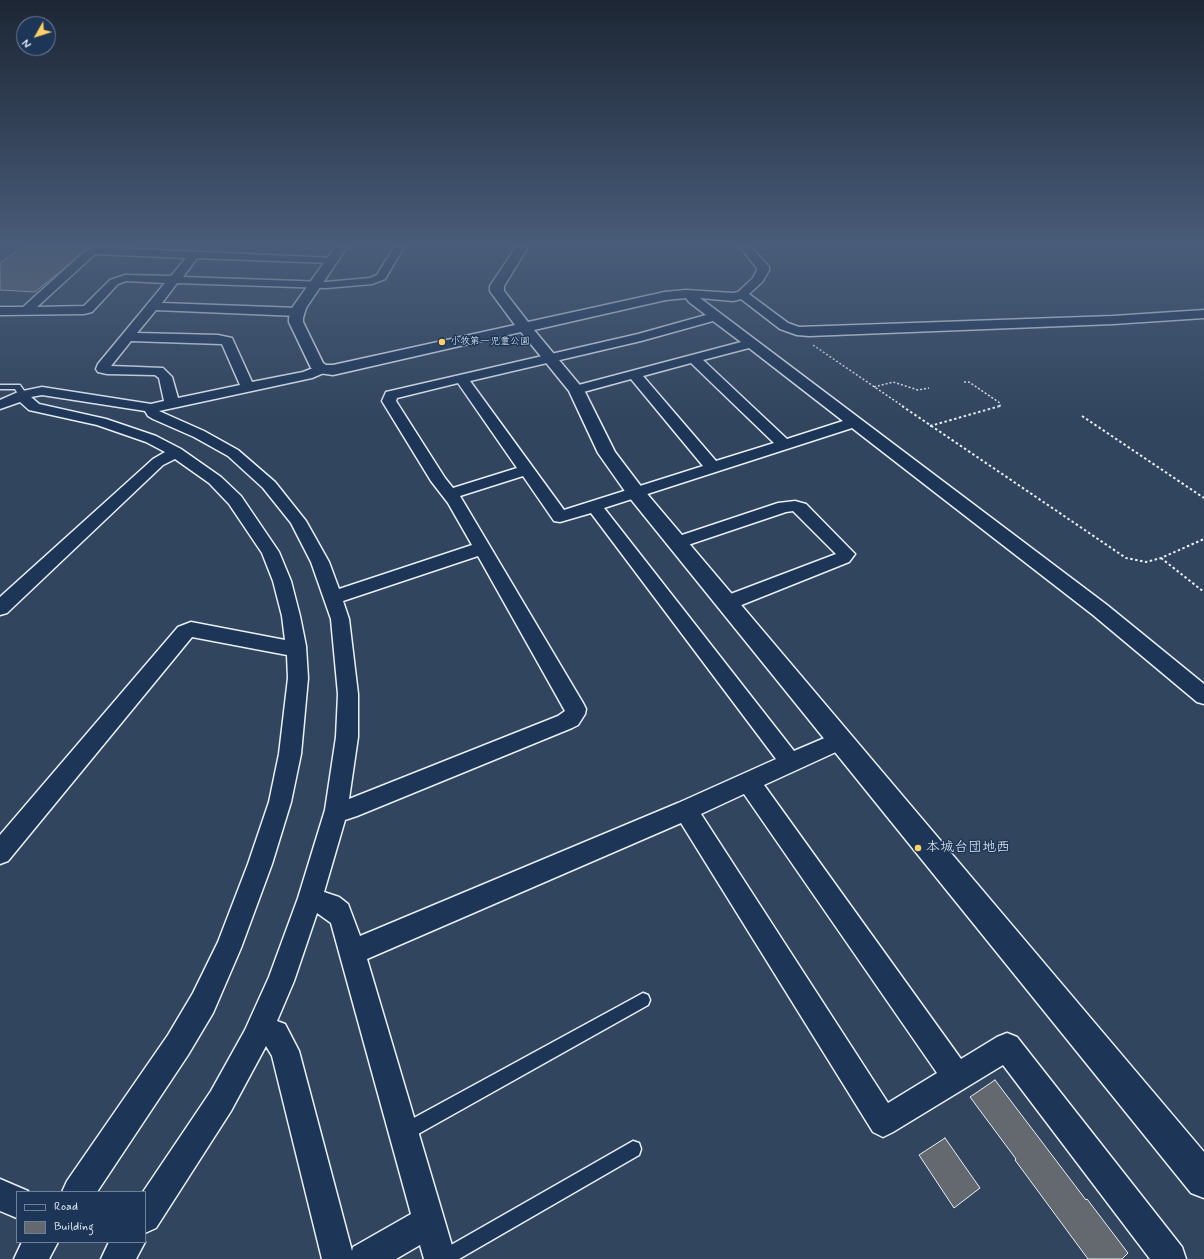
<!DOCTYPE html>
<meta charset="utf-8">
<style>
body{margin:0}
#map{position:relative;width:1204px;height:1259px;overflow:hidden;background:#32455e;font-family:Mynerve,sans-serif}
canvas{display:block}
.legend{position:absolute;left:16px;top:1191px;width:130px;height:52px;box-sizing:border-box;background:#1d3557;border:1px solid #6e8097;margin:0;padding:5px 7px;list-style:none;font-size:12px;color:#e8f1f8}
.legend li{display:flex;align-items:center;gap:8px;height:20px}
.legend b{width:20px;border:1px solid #6e8097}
.north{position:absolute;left:16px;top:16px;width:40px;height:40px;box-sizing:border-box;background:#1d3557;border:1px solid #6e8097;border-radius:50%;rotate:231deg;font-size:11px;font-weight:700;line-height:16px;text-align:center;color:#e8f1f8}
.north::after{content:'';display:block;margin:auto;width:14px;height:18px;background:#ffd166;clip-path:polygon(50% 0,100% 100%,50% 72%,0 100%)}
</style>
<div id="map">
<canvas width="1204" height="1259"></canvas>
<ul class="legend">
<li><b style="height:5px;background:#1d3557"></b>Road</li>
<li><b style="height:11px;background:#64696f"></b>Building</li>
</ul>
<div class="north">N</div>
</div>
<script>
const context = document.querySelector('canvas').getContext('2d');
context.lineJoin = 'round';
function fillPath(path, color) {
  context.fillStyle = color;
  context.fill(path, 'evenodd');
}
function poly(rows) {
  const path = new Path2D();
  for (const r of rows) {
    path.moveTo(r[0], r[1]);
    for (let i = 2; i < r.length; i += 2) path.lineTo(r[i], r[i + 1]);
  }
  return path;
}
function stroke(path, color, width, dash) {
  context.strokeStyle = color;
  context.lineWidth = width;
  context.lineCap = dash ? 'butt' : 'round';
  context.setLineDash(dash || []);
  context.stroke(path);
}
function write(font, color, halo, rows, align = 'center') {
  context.font = font + ' Mynerve,"Klee One",sans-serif';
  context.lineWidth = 3;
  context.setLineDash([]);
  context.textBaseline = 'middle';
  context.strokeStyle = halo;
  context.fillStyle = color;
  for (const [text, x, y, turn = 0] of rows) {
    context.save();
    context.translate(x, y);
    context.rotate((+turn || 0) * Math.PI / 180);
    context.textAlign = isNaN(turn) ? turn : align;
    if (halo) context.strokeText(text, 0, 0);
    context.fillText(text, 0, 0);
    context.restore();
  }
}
const building = poly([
 [22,247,90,247,35,292,0,290,0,263,22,247],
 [995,1080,1086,1200,1087,1199,1128,1253,1122,1259,1088,1259,1015,1160,1016,1159,970,1097,995,1080],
 [945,1138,980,1188,954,1208,919,1155,945,1138]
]);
fillPath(building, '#64696f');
stroke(building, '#e8f1f8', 1);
const lane = poly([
 [0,385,20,385,27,395,23,397,20,397,15,389,0,389,0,385],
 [643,993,648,995,650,1000,648,1005,411,1138,405,1140,399,1138,397,1132,399,1126,643,993],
 [633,1141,639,1143,641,1149,639,1155,459,1259,434,1259,437,1253,633,1141]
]);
const street = poly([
 [92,247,335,258,337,260,335,262,331,263,197,258,183,277,326,282,370,278,377,275,394,247,404,247,385,279,372,284,326,288,177,283,162,303,298,308,302,309,304,312,302,315,298,316,156,310,137,333,218,335,232,338,252,382,303,372,321,365,326,366,328,369,326,372,312,378,159,411,204,431,238,450,275,482,306,521,329,562,339,589,472,545,448,503,431,481,382,401,386,392,638,334,706,315,689,302,686,298,665,300,661,299,659,296,661,293,665,292,686,290,733,293,738,292,753,278,757,270,757,268,740,247,751,247,769,267,769,270,762,282,749,294,788,323,799,327,1113,316,1204,310,1204,318,1113,324,809,336,797,335,780,329,741,299,733,301,700,298,1107,605,1204,684,1204,704,1197,702,1093,615,852,428,604,508,794,751,841,731,849,734,852,740,849,746,764,785,961,1059,997,1037,1007,1033,1017,1037,1182,1247,1186,1259,1150,1259,1003,1065,893,1132,883,1137,873,1132,681,823,367,959,456,1259,424,1259,420,1245,396,1259,322,1259,272,1056,266,1046,231,1111,156,1228,145,1233,145,1192,143,1192,211,1091,245,1030,269,977,298,898,325,810,336,737,338,694,331,619,311,562,291,523,263,488,228,456,194,437,153,419,148,416,145,411,42,395,31,397,39,404,106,419,156,436,181,449,221,477,241,496,279,552,291,581,300,616,306,646,308,678,301,754,291,802,272,864,241,948,213,1013,188,1055,97,1192,62,1192,67,1181,168,1035,193,993,218,942,248,864,269,802,279,754,288,678,287,655,192,637,8,861,0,864,0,835,178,627,191,622,285,640,282,616,273,581,262,553,229,504,209,483,175,459,163,465,7,613,0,615,0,597,153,459,165,452,146,442,97,425,29,410,20,402,0,409,0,400,18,392,42,387,151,404,164,401,159,378,155,375,107,374,98,372,96,369,98,364,165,283,126,281,118,284,92,312,84,314,0,315,0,307,23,307,83,253,92,247],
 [95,254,186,258,171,276,125,275,110,280,84,306,37,307,95,254],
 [713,321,741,342,571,387,569,390,571,393,576,394,631,379,703,466,564,510,470,381,641,341,713,321],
 [131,341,222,344,240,385,178,398,172,377,163,368,111,366,131,341],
 [749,348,843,421,787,439,703,360,749,348],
 [691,363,774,443,716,461,643,376,691,363],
 [458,383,517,468,453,488,445,478,396,401,397,398,458,383],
 [523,476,554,521,560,522,591,513,776,759,678,803,360,936,348,904,339,897,324,892,345,820,357,816,572,728,578,725,585,714,586,709,583,703,460,496,523,476],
 [478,556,565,711,558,716,349,799,358,737,358,694,349,619,343,601,478,556],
 [744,794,937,1073,888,1103,701,814,744,794],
 [317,913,331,923,411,1214,353,1247,352,1251,299,1051,285,1024,277,1021,294,981,317,913],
 [795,501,806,504,855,554,849,562,734,608,727,610,720,608,718,603,720,598,836,554,793,511,786,512,676,549,670,547,667,543,670,539,778,503,795,501],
 [0,1179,28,1191,17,1192,17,1218,0,1211,0,1179],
 [22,1242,58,1242,49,1259,14,1259,22,1242],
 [109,1242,145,1242,136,1259,101,1259,109,1242]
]);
const secondary = poly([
 [335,247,347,247,306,308,303,318,303,322,323,363,326,365,333,365,515,325,490,291,490,286,516,247,528,247,504,286,504,291,528,322,665,292,670,293,672,296,670,299,534,330,584,390,615,452,643,489,1204,1152,1204,1198,1191,1193,629,497,598,453,569,391,521,332,333,375,319,373,311,368,289,322,289,318,292,308,335,247]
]);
stroke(lane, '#e8f1f8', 3);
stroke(street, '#e8f1f8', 3);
stroke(secondary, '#e8f1f8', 3);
stroke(poly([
 [813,345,904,407],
 [964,382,969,382,1000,403,1000,406,998,407],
 [874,387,893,382,918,390,929,388]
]), '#e8f1f8', 1.5, [2, 2]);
stroke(poly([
 [902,406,1126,558,1146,562,1161,558,1204,539],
 [1082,416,1204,498],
 [930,426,1000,406],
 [1161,558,1204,592]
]), '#e8f1f8', 2, [2.5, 2.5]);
fillPath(lane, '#1d3557');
fillPath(street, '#1d3557');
fillPath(secondary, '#1d3557');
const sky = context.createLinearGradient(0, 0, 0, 423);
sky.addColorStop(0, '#1c2634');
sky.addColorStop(0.58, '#495c79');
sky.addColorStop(1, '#495c7900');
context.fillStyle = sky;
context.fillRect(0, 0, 1204, 423);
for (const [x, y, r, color] of [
 [442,342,4,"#ffd166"],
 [918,848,4,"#ffd166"]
]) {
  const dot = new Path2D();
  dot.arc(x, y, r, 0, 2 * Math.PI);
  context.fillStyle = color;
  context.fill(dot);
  stroke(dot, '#1d3557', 1.5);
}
write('10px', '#e8f1f8', '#1d3557', [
 ["小牧第一児童公園",450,342]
], 'left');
write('14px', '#e8f1f8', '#1d3557', [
 ["本城台団地西",926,848]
], 'left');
</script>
